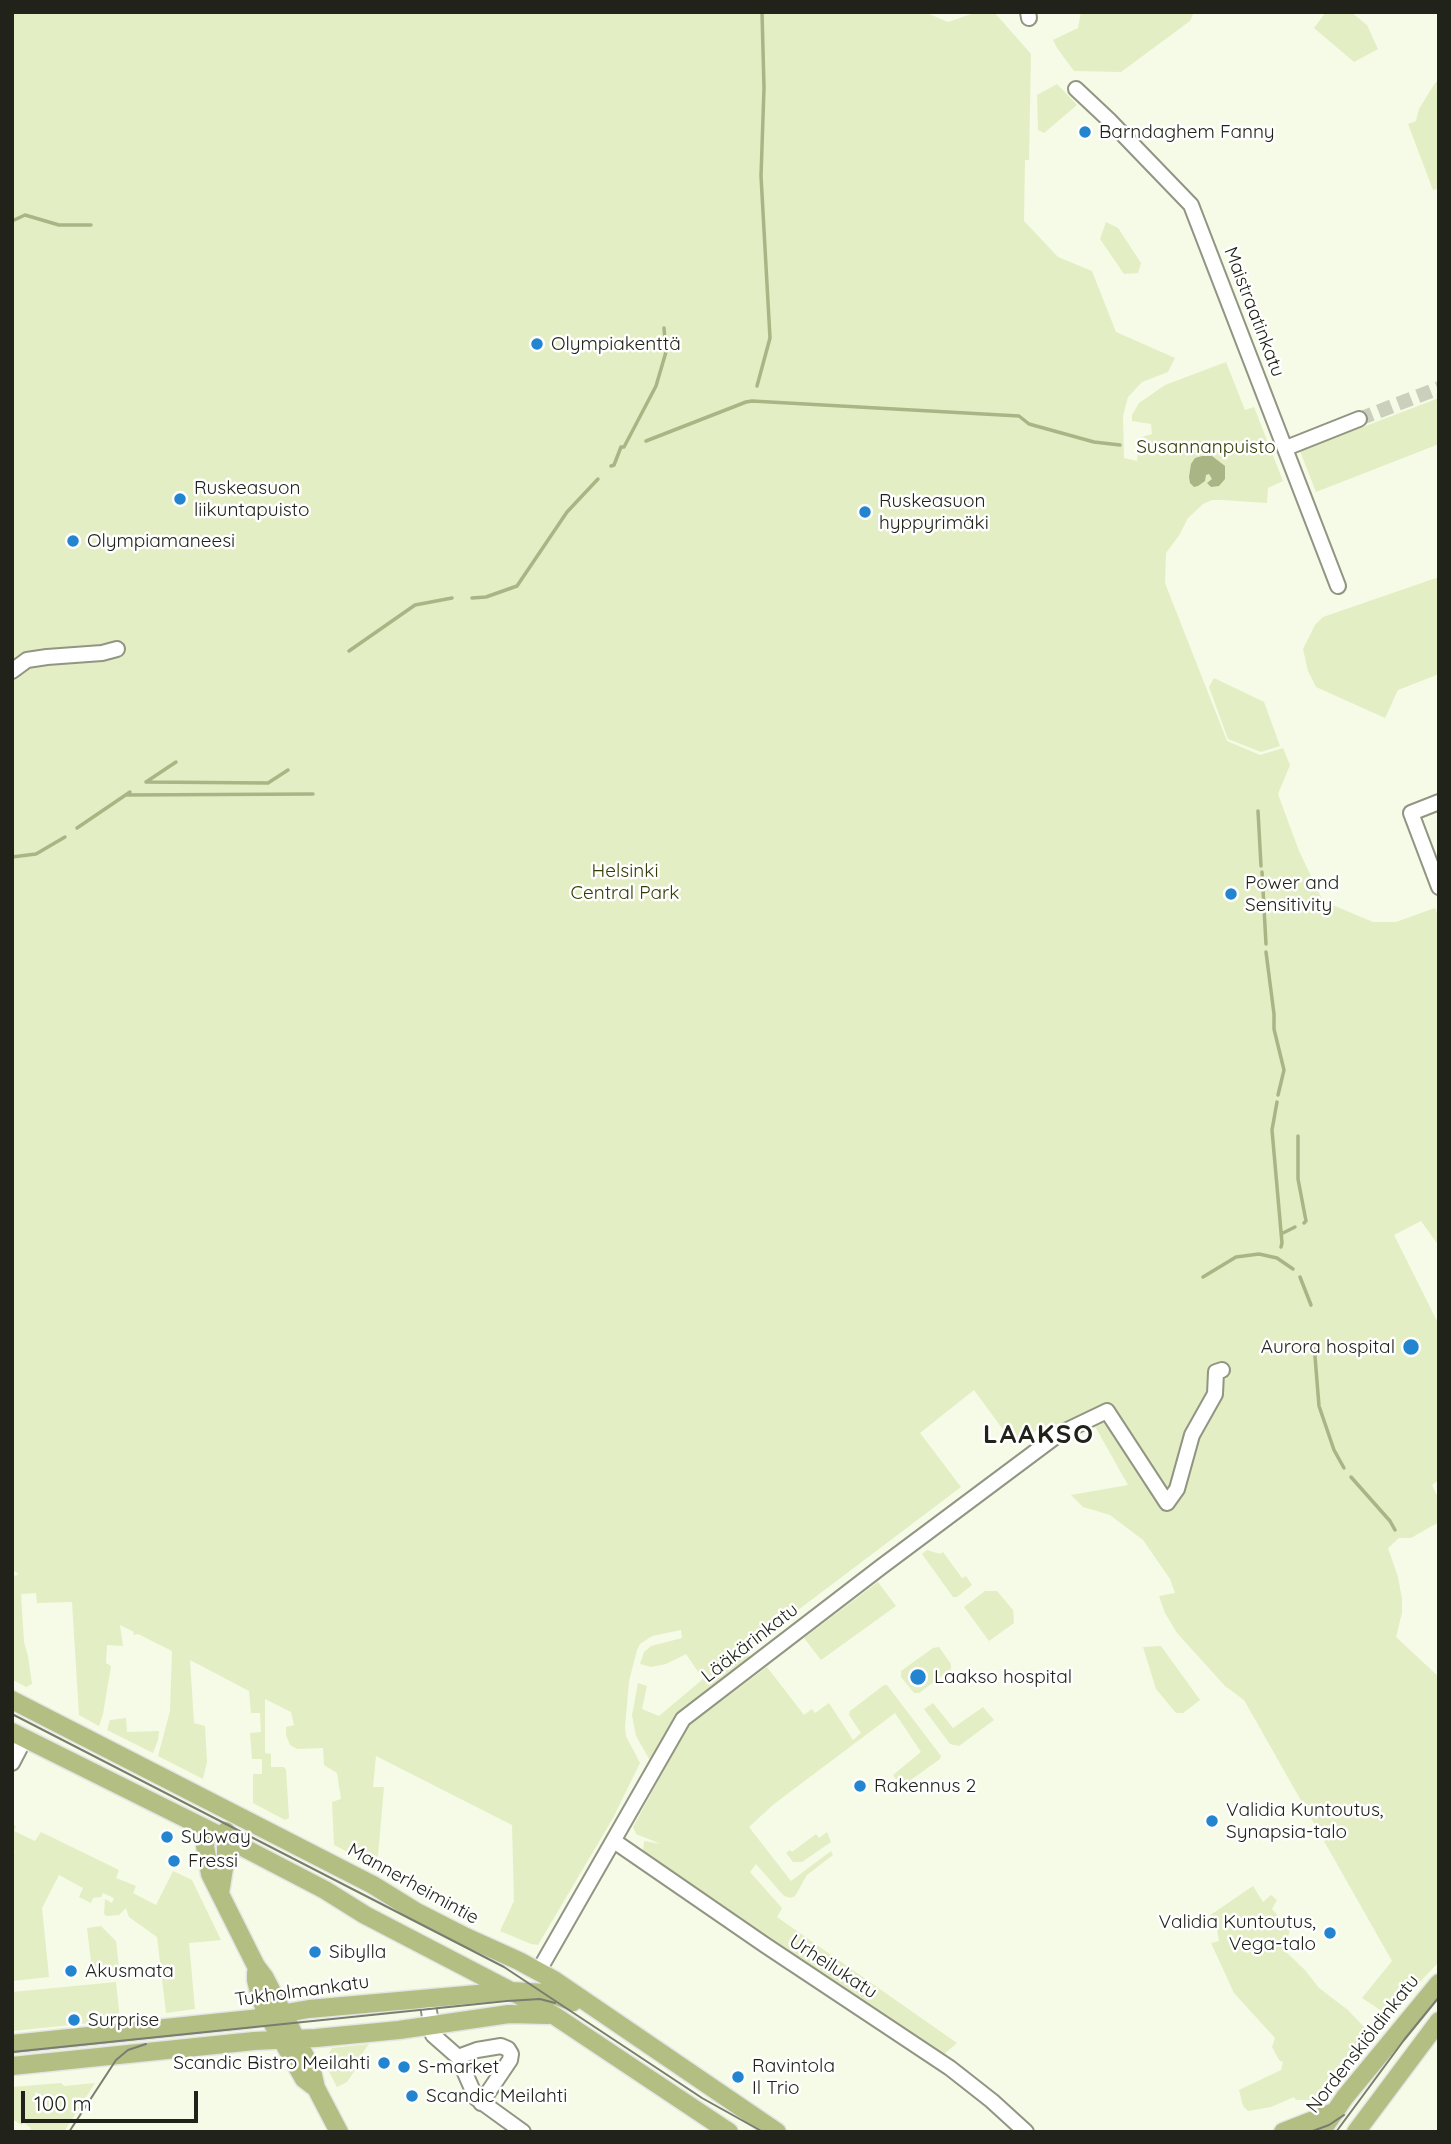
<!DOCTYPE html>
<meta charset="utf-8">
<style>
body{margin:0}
#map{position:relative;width:1451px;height:2144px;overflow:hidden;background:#f5fbe6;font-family:Quicksand,sans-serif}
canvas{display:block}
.frame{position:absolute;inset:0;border:14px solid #21231b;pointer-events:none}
.scale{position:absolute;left:21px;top:2091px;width:177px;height:32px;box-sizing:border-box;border:4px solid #21231b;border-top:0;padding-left:9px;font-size:21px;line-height:24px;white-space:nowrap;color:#21231b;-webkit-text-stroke:5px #fff;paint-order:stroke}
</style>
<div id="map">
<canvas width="1451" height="2144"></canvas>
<div class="frame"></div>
<div class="scale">100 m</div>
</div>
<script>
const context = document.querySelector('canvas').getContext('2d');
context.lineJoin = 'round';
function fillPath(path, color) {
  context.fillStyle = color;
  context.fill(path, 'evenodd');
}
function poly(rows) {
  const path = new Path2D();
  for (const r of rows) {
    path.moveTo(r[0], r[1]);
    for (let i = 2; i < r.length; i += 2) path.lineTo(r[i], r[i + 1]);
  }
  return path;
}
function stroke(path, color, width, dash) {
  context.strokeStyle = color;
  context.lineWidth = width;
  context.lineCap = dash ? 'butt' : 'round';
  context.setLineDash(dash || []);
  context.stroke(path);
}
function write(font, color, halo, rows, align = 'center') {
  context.font = font + ' Quicksand,sans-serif';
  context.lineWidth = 5;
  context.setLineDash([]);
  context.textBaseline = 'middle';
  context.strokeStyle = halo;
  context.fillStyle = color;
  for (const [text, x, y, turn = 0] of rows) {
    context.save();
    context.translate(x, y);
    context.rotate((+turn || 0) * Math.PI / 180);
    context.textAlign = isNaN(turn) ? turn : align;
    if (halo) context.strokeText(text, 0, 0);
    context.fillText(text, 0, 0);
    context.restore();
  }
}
fillPath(poly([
 [12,12,925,12,948,22,977,12,994,12,1031,54,1029,160,1025,160,1024,221,1058,257,1092,271,1116,332,1175,358,1168,372,1142,382,1128,397,1123,416,1124,458,1137,461,1139,438,1152,434,1151,424,1132,421,1132,415,1139,403,1165,385,1226,362,1245,410,1254,407,1283,481,1268,488,1267,503,1222,500,1212,500,1203,504,1188,518,1180,534,1166,553,1165,583,1227,741,1260,755,1283,748,1290,765,1278,794,1299,851,1323,901,1373,922,1396,922,1435,908,1439,917,1439,1246,1421,1221,1394,1235,1439,1325,1439,1480,1432,1485,1436,1494,1439,1495,1439,1522,1411,1538,1399,1538,1388,1548,1398,1577,1402,1599,1402,1613,1396,1637,1439,1677,1439,1962,1388,2015,1362,1998,1392,1961,1244,1700,1225,1686,1177,1633,1165,1613,1159,1596,1175,1593,1170,1579,1143,1540,1110,1515,1083,1507,1071,1495,1128,1485,1092,1421,1042,1426,1015,1446,974,1390,920,1433,961,1487,745,1650,753,1661,725,1680,652,1764,636,1736,632,1715,638,1683,647,1686,642,1709,659,1716,703,1679,686,1654,666,1664,651,1667,640,1664,644,1652,651,1646,682,1638,681,1630,652,1636,640,1644,637,1650,629,1681,625,1727,626,1736,640,1763,613,1818,538,1945,531,1944,500,1931,514,1901,512,1825,376,1756,373,1787,384,1787,378,1855,373,1865,334,1845,332,1802,341,1799,337,1773,324,1765,323,1748,297,1749,290,1745,286,1735,286,1727,294,1725,291,1712,265,1699,265,1753,271,1754,271,1767,284,1767,286,1770,289,1818,285,1820,253,1803,253,1774,262,1774,262,1759,252,1759,250,1733,261,1732,260,1713,251,1713,249,1691,190,1660,194,1723,205,1726,207,1762,203,1779,158,1756,170,1711,172,1651,138,1634,133,1635,134,1632,120,1625,123,1646,107,1645,106,1663,111,1666,103,1714,99,1726,79,1715,72,1602,37,1603,36,1593,21,1594,24,1642,28,1656,32,1684,26,1687,13,1680,12,1577,19,1574,12,1570],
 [1081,12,1194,12,1190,21,1121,72,1074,71,1057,48,1053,40,1078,28],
 [1326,12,1351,12,1367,25,1378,49,1354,62,1314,28],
 [1439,81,1439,188,1433,190,1408,124,1416,121,1419,109,1435,83],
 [1057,84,1077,105,1044,133,1038,130,1037,95],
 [1106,222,1118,228,1141,263,1138,273,1124,274,1100,239],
 [1439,398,1439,444,1316,492,1300,451],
 [1439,577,1439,674,1398,690,1385,718,1316,687,1308,671,1303,649,1315,625,1323,617],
 [1214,678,1264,702,1280,746,1261,752,1228,739,1209,687],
 [927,1550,940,1554,943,1552,962,1578,966,1576,972,1585,957,1597,953,1597,922,1554],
 [878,1582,896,1606,821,1660,804,1638],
 [985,1591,997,1591,1013,1610,1014,1623,989,1641,964,1607],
 [1161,1646,1200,1700,1183,1713,1176,1713,1156,1689,1143,1647],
 [939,1647,951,1664,951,1669,919,1693,914,1693,901,1677,901,1671,933,1648],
 [767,1667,804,1715,812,1709,815,1713,829,1703,853,1740,861,1733,849,1715,850,1711,884,1685,887,1685,941,1756,940,1759,901,1787,893,1775,921,1752,895,1713,774,1804,749,1827,791,1881,831,1851,833,1855,807,1875,795,1896,791,1898,784,1896,756,1864,750,1872,782,1908,777,1917,957,2043,942,2056,643,1853,644,1841,661,1844,636,1834,633,1827,688,1726],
 [933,1703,953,1728,983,1707,994,1720,959,1746,950,1744,924,1709],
 [126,1718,127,1732,159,1731,158,1740,153,1753,107,1730,110,1720],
 [12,1824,16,1826,14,1831,35,1841,41,1832,119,1870,116,1878,136,1886,133,1893,156,1905,173,1871,192,1880,221,1940,189,1943,195,2009,166,2013,157,1937,129,1917,126,1908,119,1915,107,1916,104,1914,105,1899,112,1903,114,1898,103,1893,101,1897,93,1898,91,1903,79,1897,83,1888,59,1875,42,1908,49,1977,12,1981,12,1858,15,1852,12,1850],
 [827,1832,831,1842,802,1862,793,1862,786,1853,790,1850,792,1852,816,1834,819,1838],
 [1253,1886,1263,1902,1271,1895,1277,1900,1272,1909,1290,1930,1284,1950,1305,1970,1319,1988,1348,2010,1367,2030,1366,2039,1313,2100,1296,2100,1294,2097,1271,2107,1248,2111,1243,2106,1239,2090,1281,2070,1283,2062,1279,2060,1272,2047,1275,2038,1234,1993,1211,1943,1219,1941,1216,1924,1209,1916],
 [101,1926,116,1941,119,1968,92,1970,87,1928],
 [116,1982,120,2020,12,2031,12,1992],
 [369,2044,357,2061,359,2064,347,2082,337,2087,324,2062,332,2048],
 [61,2083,64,2086,95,2083,64,2132,32,2132,30,2130,31,2128,24,2123,22,2125,12,2119,12,2087]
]), '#e3eec4');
fillPath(poly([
 [1202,456,1212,456,1225,466,1225,479,1219,486,1211,487,1207,483,1212,479,1209,474,1206,475,1205,481,1198,486,1194,487,1190,483,1189,477,1191,464,1195,458]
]), '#a9b585');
stroke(poly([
 [12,221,25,215,59,225,91,225],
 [757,386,770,338,761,176,764,88,762,12],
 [646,441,746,402,752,401,1019,416,1029,424,1094,442,1120,445],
 [611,466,614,465,621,447,624,447,656,386,666,352,664,328],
 [472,598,486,597,517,586,567,512,598,479],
 [349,651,415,605,452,598],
 [146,782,268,783,288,770],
 [146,782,176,762],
 [126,795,313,794],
 [1258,811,1261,866],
 [77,828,130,792],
 [12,857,36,854,65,837],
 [1262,872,1266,944],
 [1266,952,1274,1014,1274,1029,1284,1070,1278,1095],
 [1277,1102,1272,1130,1282,1243,1281,1247],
 [1298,1136,1298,1179,1306,1221,1304,1223],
 [1281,1234,1295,1227],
 [1203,1277,1236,1257,1259,1254,1277,1258,1293,1269],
 [1300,1277,1311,1305],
 [1314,1344,1319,1406,1334,1450,1344,1468],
 [1351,1477,1390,1521,1395,1530]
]), '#a9b585', 3.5);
stroke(poly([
 [1359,419,1439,388]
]), '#cbd0bd', 14, [14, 7]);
const minor = poly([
 [1028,12,1029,18],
 [1076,89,1109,120,1191,205,1338,586],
 [1286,448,1359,419],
 [12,671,27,660,47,657,102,653,117,649],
 [1439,802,1411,813,1439,887],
 [12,1763,25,1738],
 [614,1841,765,1945,950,2068,992,2101,1026,2132],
 [538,1972,683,1719,881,1567,1059,1434,1107,1411,1167,1503,1177,1489,1192,1435,1215,1394,1216,1372,1222,1370],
 [427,1999,433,2035,458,2057,476,2098,523,2132],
 [458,2057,477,2050,501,2046,508,2049,511,2054,510,2060,481,2103]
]);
const major = poly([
 [12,1700,373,1885,415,1911,466,1937,519,1961,554,1980,777,2132],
 [12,1732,227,1839,325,1890,365,1915,511,1991,555,2016,729,2132],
 [206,1829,205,1846,210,1874,256,1966,265,1978,305,2056,313,2075,316,2088,339,2132],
 [220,1893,226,1856,226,1831],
 [256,1973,256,1980,261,2000,269,2017,304,2079,313,2086],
 [12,2044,251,2019,309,2009,511,1991,548,1993,573,2002],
 [12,2066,254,2041,316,2038,399,2030,509,2014,548,2015],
 [1283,2132,1334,2112],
 [1321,2132,1345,2097,1439,1983],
 [1356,2132,1439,2021]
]);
stroke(minor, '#919683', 18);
stroke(major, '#e4e5e4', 21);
stroke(minor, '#fff', 14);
stroke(major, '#b3bf82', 18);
stroke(poly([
 [12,1714,504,1967,702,2098,763,2132],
 [12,2052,507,2001,540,1999,555,2003],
 [69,2132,116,2060,128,2050,146,2044],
 [1310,2132,1329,2125,1344,2115],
 [1336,2132,1404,2040,1439,1997]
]), '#797c6f', 2);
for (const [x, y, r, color] of [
 [1085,132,7,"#2384d0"],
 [537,344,7,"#2384d0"],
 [180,499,7,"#2384d0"],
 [865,512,7,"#2384d0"],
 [73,541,7,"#2384d0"],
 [1231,894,7,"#2384d0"],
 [1411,1347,9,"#2384d0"],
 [918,1677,9,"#2384d0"],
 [860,1786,7,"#2384d0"],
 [1212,1821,7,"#2384d0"],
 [167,1837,7,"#2384d0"],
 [174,1861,7,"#2384d0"],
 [1330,1933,7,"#2384d0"],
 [315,1952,7,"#2384d0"],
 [71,1971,7,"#2384d0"],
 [74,2020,7,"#2384d0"],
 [384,2063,7,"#2384d0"],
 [404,2067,7,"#2384d0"],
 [738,2077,7,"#2384d0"],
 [412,2096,7,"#2384d0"]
]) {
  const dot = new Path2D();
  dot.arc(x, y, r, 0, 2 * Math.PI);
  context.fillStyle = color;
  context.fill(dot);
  stroke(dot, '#fff', 2.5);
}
write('19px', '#21231b', '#fff', [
 ["Barndaghem Fanny",1099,132],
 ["Olympiakenttä",551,344],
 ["Ruskeasuon",194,488],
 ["liikuntapuisto",194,510],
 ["Ruskeasuon",879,501],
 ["hyppyrimäki",879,523],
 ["Olympiamaneesi",87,541],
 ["Power and",1245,883],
 ["Sensitivity",1245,905],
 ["Aurora hospital",1395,1347,"right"],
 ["Laakso hospital",934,1677],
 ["Rakennus 2",874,1786],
 ["Validia Kuntoutus,",1226,1810],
 ["Synapsia-talo",1226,1832],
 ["Subway",181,1837],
 ["Fressi",188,1861],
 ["Validia Kuntoutus,",1316,1922,"right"],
 ["Vega-talo",1316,1944,"right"],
 ["Sibylla",329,1952],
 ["Akusmata",85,1971],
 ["Surprise",88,2020],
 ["Scandic Bistro Meilahti",370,2063,"right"],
 ["Ravintola",752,2066],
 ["Il Trio",752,2088],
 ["S-market",418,2067],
 ["Scandic Meilahti",426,2096]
], 'left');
write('19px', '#21231b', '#fff', [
 ["Maistraatinkatu",1254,312,69],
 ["Lääkärinkatu",750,1643,-38],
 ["Mannerheimintie",413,1884,29],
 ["Urheilukatu",833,1967,33],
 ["Tukholmankatu",302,1991,-8],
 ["Nordenskiöldinkatu",1363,2044,-52]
]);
write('19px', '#333d03', '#fff', [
 ["Susannanpuisto",1206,447],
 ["Helsinki",625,871],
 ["Central Park",625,893]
]);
context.letterSpacing = '2px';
write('bold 26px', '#21231b', '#fff', [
 ["LAAKSO",1039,1435]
]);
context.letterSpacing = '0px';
</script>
